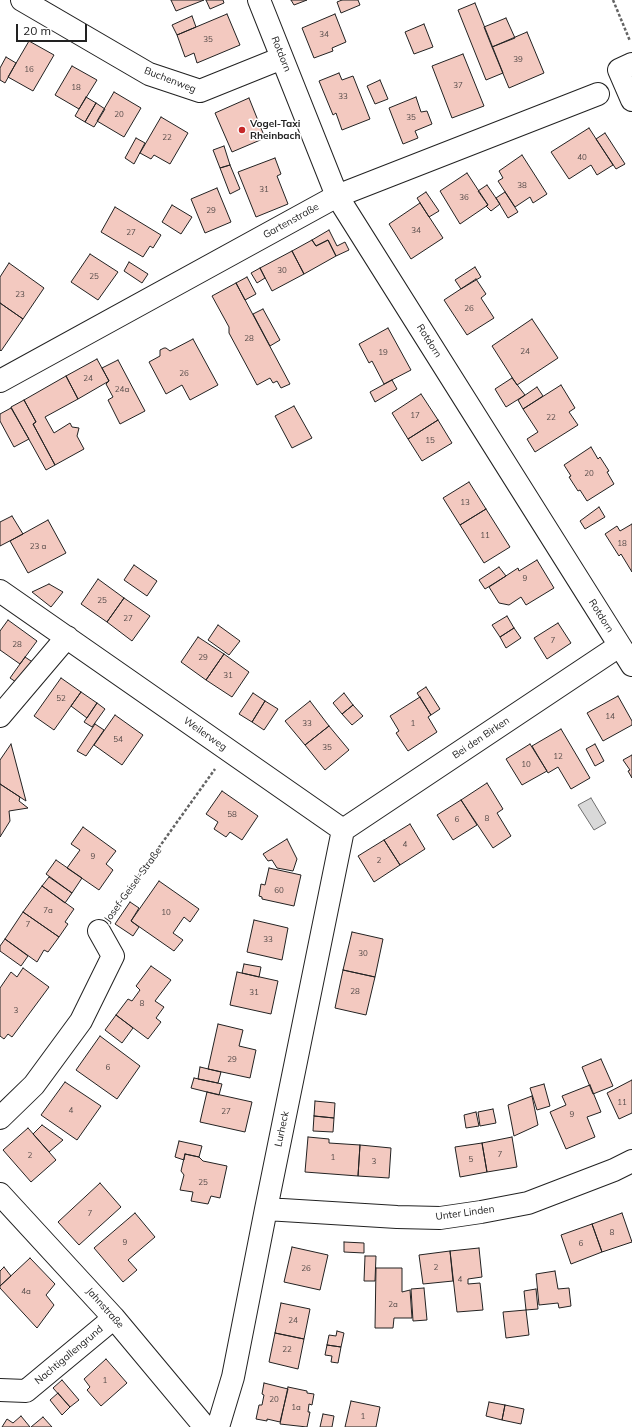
<!DOCTYPE html>
<meta charset="utf-8">
<style>
body{margin:0}
#map{position:relative;width:632px;height:1427px;overflow:hidden;background:#fff;font-family:Mulish,sans-serif}
canvas{display:block}
.scale{position:absolute;left:16px;top:24px;width:71px;height:18px;box-sizing:border-box;border:2px solid #222;border-top:0;padding-left:5px;font-size:12px;line-height:14px;white-space:nowrap;color:#222;-webkit-text-stroke:3px #fff;paint-order:stroke}
</style>
<div id="map">
<canvas width="632" height="1427"></canvas>
<div class="scale">20 m</div>
</div>
<script>
const context = document.querySelector('canvas').getContext('2d');
context.lineJoin = 'round';
function fillPath(path, color) {
  context.fillStyle = color;
  context.fill(path, 'evenodd');
}
function poly(rows) {
  const path = new Path2D();
  for (const r of rows) {
    path.moveTo(r[0], r[1]);
    for (let i = 2; i < r.length; i += 2) path.lineTo(r[i], r[i + 1]);
  }
  return path;
}
function stroke(path, color, width, dash) {
  context.strokeStyle = color;
  context.lineWidth = width;
  context.lineCap = dash ? 'butt' : 'round';
  context.setLineDash(dash || []);
  context.stroke(path);
}
function write(font, color, halo, rows, align = 'center') {
  context.font = font + ' Mulish,sans-serif';
  context.lineWidth = 3;
  context.setLineDash([]);
  context.textBaseline = 'middle';
  context.strokeStyle = halo;
  context.fillStyle = color;
  for (const [text, x, y, turn = 0] of rows) {
    context.save();
    context.translate(x, y);
    context.rotate((+turn || 0) * Math.PI / 180);
    context.textAlign = isNaN(turn) ? turn : align;
    if (halo) context.strokeText(text, 0, 0);
    context.fillText(text, 0, 0);
    context.restore();
  }
}
const water = poly([
 [591,798,606,823,594,830,578,805,591,798]
]);
fillPath(water, '#d9d9d9');
stroke(water, '#6f6f6f', 1);
const building = poly([
 [171,0,204,0,176,11,171,0],
 [206,0,223,0,224,3,210,9,206,0],
 [291,0,307,0,294,5,291,0],
 [342,0,358,0,360,5,341,13,337,2,342,0],
 [475,3,503,73,486,80,458,10,475,3],
 [227,14,240,45,197,63,194,53,185,57,177,35,227,14],
 [335,14,346,42,332,48,333,51,314,58,302,28,335,14],
 [192,16,196,27,177,35,172,25,192,16],
 [506,18,515,38,492,47,484,27,506,18],
 [424,24,433,47,414,54,405,32,424,24],
 [527,32,544,73,509,88,492,47,527,32],
 [29,41,54,55,33,91,8,77,29,41],
 [463,54,484,106,452,118,432,66,463,54],
 [6,57,16,63,5,83,0,80,0,68,6,57],
 [72,66,97,80,79,109,55,95,72,66],
 [339,73,342,80,353,76,370,119,342,130,336,113,333,115,319,81,339,73],
 [380,80,388,99,375,104,367,86,380,80],
 [114,92,141,108,124,137,97,121,114,92],
 [86,97,96,103,85,122,75,116,86,97],
 [416,97,421,112,427,111,432,124,415,131,418,138,403,144,389,108,416,97],
 [249,98,265,138,232,152,215,113,249,98],
 [96,103,105,109,94,127,85,122,96,103],
 [161,117,188,133,170,164,154,155,151,159,140,153,161,117],
 [589,128,613,165,597,175,591,165,569,179,551,152,589,128],
 [605,133,625,164,616,169,596,139,605,133],
 [136,138,145,143,134,164,125,158,136,138],
 [224,146,230,165,220,168,213,150,224,146],
 [522,155,547,194,533,203,530,197,515,207,498,181,503,178,499,171,522,155],
 [275,158,281,174,277,176,288,204,256,217,238,172,275,158],
 [230,165,240,189,230,194,220,168,230,165],
 [467,173,488,205,460,224,440,191,467,173],
 [487,185,500,204,491,211,486,206,488,205,478,191,487,185],
 [217,188,231,222,205,233,191,199,217,188],
 [426,192,439,211,429,217,417,198,426,192],
 [505,192,518,212,508,218,496,198,505,192],
 [420,203,443,238,411,259,389,224,420,203],
 [172,205,192,217,181,234,162,222,172,205],
 [115,207,161,235,153,248,150,246,143,257,101,232,115,207],
 [329,230,337,246,345,242,349,250,336,256,328,240,316,246,312,240,329,230],
 [312,240,316,246,328,240,336,256,304,274,292,251,312,240],
 [292,251,304,274,272,291,260,268,292,251],
 [90,254,118,272,98,300,71,282,90,254],
 [129,262,148,274,142,283,124,271,129,262],
 [9,263,44,288,23,319,0,303,0,277,9,263],
 [475,267,481,277,461,289,455,280,475,267],
 [260,268,265,278,257,283,251,273,260,268],
 [247,277,256,294,245,300,236,283,247,277],
 [476,279,486,294,481,298,494,318,467,335,444,300,476,279],
 [236,283,290,384,281,388,277,381,273,383,270,378,257,385,229,333,229,327,212,296,236,283],
 [0,303,23,319,1,351,0,350,0,303],
 [263,309,280,340,270,346,253,314,263,309],
 [532,319,558,358,517,385,492,346,532,319],
 [388,328,411,370,384,384,372,361,369,363,359,344,388,328],
 [193,339,218,385,190,400,182,385,166,394,149,362,160,356,160,350,164,348,166,348,170,351,193,339],
 [97,359,109,381,78,399,66,376,97,359],
 [118,360,145,411,120,424,108,400,113,397,106,384,109,381,102,368,118,360],
 [66,376,78,399,45,417,54,433,70,423,72,427,79,428,77,436,84,449,55,465,33,424,36,422,24,400,66,376],
 [512,378,525,395,506,407,495,389,512,378],
 [392,380,397,389,375,402,370,392,392,380],
 [561,385,575,408,569,412,578,425,535,452,527,439,538,432,523,409,561,385],
 [537,387,543,396,523,409,518,400,537,387],
 [421,394,438,420,408,439,392,413,421,394],
 [24,400,36,422,33,424,55,465,46,470,11,407,24,400],
 [294,406,312,438,292,448,275,416,294,406],
 [11,408,29,439,14,447,0,421,0,414,11,408],
 [438,420,452,443,422,461,408,439,438,420],
 [591,447,598,459,600,457,609,471,607,472,614,484,587,501,580,490,578,491,569,477,571,476,564,465,591,447],
 [469,482,486,509,460,525,443,498,469,482],
 [599,507,605,517,585,529,580,521,599,507],
 [486,509,510,547,484,563,460,525,486,509],
 [12,516,23,534,0,546,0,522,12,516],
 [48,520,66,553,28,573,10,541,48,520],
 [632,524,632,572,621,554,619,556,605,534,617,526,620,531,632,524],
 [537,560,554,588,526,605,521,597,509,605,499,603,489,587,518,568,519,571,537,560],
 [134,565,157,581,147,596,124,580,134,565],
 [499,567,506,576,485,589,479,580,499,567],
 [98,579,124,598,107,622,81,604,98,579],
 [49,584,63,592,51,607,32,592,49,584],
 [124,598,150,616,132,641,107,622,124,598],
 [507,616,514,628,500,637,492,625,507,616],
 [8,620,37,641,20,664,0,650,0,631,8,620],
 [558,623,571,643,547,659,534,638,558,623],
 [218,625,240,641,229,655,208,640,218,625],
 [514,628,521,638,506,648,500,637,514,628],
 [198,637,224,654,206,680,181,662,198,637],
 [224,654,249,672,232,697,206,680,224,654],
 [25,657,34,663,19,684,10,678,25,657],
 [61,678,81,692,54,730,34,716,61,678],
 [426,687,440,709,431,715,417,693,426,687],
 [81,692,97,703,87,718,71,706,81,692],
 [253,693,265,701,252,722,239,714,253,693],
 [344,693,353,705,342,714,333,703,344,693],
 [618,696,632,721,632,725,603,741,587,713,618,696],
 [420,697,431,715,428,717,437,732,408,751,396,733,399,731,390,716,420,697],
 [265,701,278,709,264,730,252,722,265,701],
 [310,701,329,726,305,745,285,721,310,701],
 [97,703,105,709,92,727,84,722,97,703],
 [353,705,363,716,352,725,342,714,353,705],
 [115,715,143,735,122,765,94,745,115,715],
 [95,724,104,730,86,756,77,751,95,724],
 [329,726,349,750,325,770,305,745,329,726],
 [561,729,590,778,571,789,558,767,548,773,532,746,561,729],
 [11,744,26,801,0,784,0,760,11,744],
 [530,744,547,771,522,785,506,759,530,744],
 [595,744,604,761,595,766,586,749,595,744],
 [632,755,632,778,628,771,630,770,623,760,632,755],
 [487,783,503,809,497,813,511,836,493,848,461,800,487,783],
 [0,784,20,797,19,801,28,808,9,811,10,821,0,837,0,784],
 [222,791,258,816,242,840,230,832,226,837,214,829,218,822,206,814,222,791],
 [461,800,477,825,453,840,437,815,461,800],
 [410,824,425,849,400,865,384,840,410,824],
 [83,827,116,851,106,864,113,870,99,890,67,868,80,850,71,844,83,827],
 [287,839,297,859,293,871,277,868,272,860,268,861,263,854,287,839],
 [384,840,400,865,374,882,358,856,384,840],
 [56,860,82,878,72,893,46,874,56,860],
 [269,868,301,875,294,906,262,899,262,897,259,896,261,884,265,885,269,868],
 [49,877,72,893,65,903,42,886,49,877],
 [159,881,199,909,190,922,184,917,173,933,183,940,174,951,131,921,159,881],
 [42,886,74,909,65,922,68,924,59,937,23,912,42,886],
 [130,902,139,908,131,921,139,927,133,936,115,924,130,902],
 [23,912,59,937,48,952,44,950,37,962,5,939,23,912],
 [254,920,288,928,282,960,247,952,254,920],
 [352,932,383,939,375,977,343,970,352,932],
 [5,939,28,956,21,966,0,951,0,946,5,939],
 [244,964,261,967,259,977,242,973,244,964],
 [151,966,171,980,155,1001,164,1007,156,1018,161,1022,148,1039,116,1015,128,999,132,1001,140,990,136,986,151,966],
 [23,968,49,987,12,1037,8,1034,4,1039,0,1036,0,988,11,972,17,977,23,968],
 [343,970,375,977,366,1015,335,1008,343,970],
 [237,972,278,981,271,1014,230,1005,237,972],
 [116,1015,133,1028,122,1043,105,1030,116,1015],
 [218,1024,243,1030,239,1046,256,1050,250,1078,208,1069,218,1024],
 [100,1036,140,1066,117,1099,76,1070,100,1036],
 [601,1059,613,1086,593,1094,582,1067,601,1059],
 [200,1067,221,1072,218,1083,198,1079,200,1067],
 [194,1078,222,1084,219,1095,191,1088,194,1078],
 [632,1080,632,1113,619,1119,607,1093,632,1080],
 [65,1082,101,1106,77,1140,41,1115,65,1082],
 [544,1084,550,1106,537,1110,530,1088,544,1084],
 [590,1085,601,1112,587,1117,595,1137,566,1149,550,1112,566,1105,562,1096,590,1085],
 [207,1092,252,1102,245,1132,200,1122,207,1092],
 [532,1096,538,1125,514,1136,508,1105,532,1096],
 [315,1101,335,1103,334,1118,314,1116,315,1101],
 [493,1109,496,1123,480,1126,478,1112,493,1109],
 [476,1112,479,1126,466,1128,464,1115,476,1112],
 [314,1116,334,1118,333,1132,313,1131,314,1116],
 [42,1125,63,1140,49,1152,33,1134,42,1125],
 [28,1128,56,1160,31,1182,3,1150,28,1128],
 [308,1137,329,1139,329,1143,360,1145,358,1176,305,1172,308,1137],
 [512,1137,517,1167,487,1172,482,1143,512,1137],
 [179,1141,202,1146,199,1157,185,1154,184,1160,175,1157,179,1141],
 [482,1143,487,1172,460,1177,455,1147,482,1143],
 [360,1145,391,1148,389,1178,358,1176,360,1145],
 [185,1154,199,1157,203,1161,227,1166,220,1198,211,1196,208,1204,191,1201,193,1192,180,1190,184,1175,181,1171,185,1154],
 [100,1183,121,1207,79,1245,58,1222,100,1183],
 [135,1213,155,1237,128,1260,137,1270,123,1282,94,1248,135,1213],
 [622,1213,632,1242,602,1252,592,1224,622,1213],
 [592,1224,602,1252,571,1264,561,1235,592,1224],
 [344,1242,364,1243,364,1253,344,1252,344,1242],
 [292,1247,328,1255,320,1290,284,1282,292,1247],
 [479,1248,482,1277,468,1279,468,1284,480,1283,483,1310,457,1312,450,1251,479,1248],
 [450,1251,453,1281,423,1284,419,1255,450,1251],
 [365,1256,376,1256,375,1281,364,1281,365,1256],
 [30,1258,55,1284,46,1295,54,1305,37,1328,0,1288,0,1286,30,1258],
 [4,1267,11,1276,0,1286,0,1271,4,1267],
 [376,1268,402,1268,402,1292,410,1290,412,1318,394,1318,393,1328,375,1328,376,1268],
 [555,1271,558,1289,569,1288,571,1306,559,1308,558,1303,539,1305,536,1274,555,1271],
 [424,1288,427,1320,413,1321,411,1289,424,1288],
 [536,1289,538,1309,526,1310,524,1291,536,1289],
 [281,1303,310,1309,304,1339,275,1333,281,1303],
 [526,1310,529,1335,506,1338,503,1312,526,1310],
 [337,1331,344,1333,341,1347,327,1345,329,1335,336,1336,337,1331],
 [275,1333,304,1339,298,1369,269,1362,275,1333],
 [327,1345,341,1347,338,1363,331,1362,332,1356,325,1355,327,1345],
 [106,1359,127,1383,101,1406,87,1390,90,1387,84,1379,106,1359],
 [62,1380,79,1400,70,1407,53,1388,62,1380],
 [264,1383,288,1389,280,1422,267,1419,267,1421,256,1419,259,1405,262,1405,264,1395,262,1394,264,1383],
 [288,1387,307,1391,307,1393,314,1394,312,1405,309,1404,308,1412,310,1412,307,1427,280,1424,288,1387],
 [58,1393,70,1407,62,1415,50,1400,58,1393],
 [351,1401,380,1407,376,1427,345,1427,351,1401],
 [489,1402,505,1405,502,1420,486,1416,489,1402],
 [505,1405,524,1409,521,1424,502,1420,505,1405],
 [323,1414,334,1416,332,1427,320,1427,323,1414],
 [21,1416,30,1427,2,1427,7,1419,13,1423,21,1416],
 [43,1417,52,1427,31,1427,43,1417]
]);
fillPath(building, '#f3c9c0');
stroke(building, '#222', 1);
const minor = poly([
 [22,0,149,74,200,91,282,58],
 [259,0,337,196,632,665],
 [632,64,619,70,632,100],
 [0,381,337,196,598,94],
 [0,591,343,830],
 [0,716,67,637],
 [343,830,619,646],
 [0,1118,34,1085,81,1021,113,956,99,931],
 [0,1194,114,1318,205,1427],
 [266,1209,397,1217,440,1218,481,1212,528,1203,614,1170,632,1161],
 [0,1390,26,1391,114,1318],
 [218,1427,233,1377,266,1209,343,830]
]);
stroke(minor, '#222', 24);
stroke(poly([
 [613,0,630,41],
 [112,913,215,769]
]), '#646464', 2.5, [3, 2]);
stroke(minor, '#fff', 22);
for (const [x, y, r, color] of [
 [242,130,4,"#c62828"]
]) {
  const dot = new Path2D();
  dot.arc(x, y, r, 0, 2 * Math.PI);
  context.fillStyle = color;
  context.fill(dot);
  stroke(dot, '#fff', 1.5);
}
write('8px', '#564c4a', null, [
 ["34",324,35],
 ["35",208,40],
 ["39",518,60],
 ["16",29,70],
 ["37",458,86],
 ["18",76,88],
 ["33",343,97],
 ["20",119,115],
 ["35",411,118],
 ["22",167,138],
 ["40",582,158],
 ["38",522,186],
 ["31",264,190],
 ["36",464,198],
 ["29",211,211],
 ["34",416,231],
 ["27",131,233],
 ["30",282,271],
 ["25",94,277],
 ["23",20,295],
 ["26",469,309],
 ["28",249,339],
 ["24",525,352],
 ["19",383,353],
 ["26",184,374],
 ["24",88,379],
 ["24a",122,390],
 ["17",415,416],
 ["22",551,418],
 ["15",430,441],
 ["20",589,474],
 ["13",465,503],
 ["11",485,536],
 ["18",622,544],
 ["23 a",38,547],
 ["9",525,579],
 ["25",102,601],
 ["27",128,619],
 ["7",553,641],
 ["28",17,645],
 ["29",203,658],
 ["31",228,676],
 ["52",61,699],
 ["14",610,717],
 ["33",307,724],
 ["1",413,724],
 ["54",118,740],
 ["35",327,748],
 ["12",558,757],
 ["10",526,765],
 ["58",232,815],
 ["8",487,819],
 ["6",457,820],
 ["4",405,845],
 ["9",93,857],
 ["2",379,861],
 ["60",279,891],
 ["7a",48,911],
 ["10",166,913],
 ["7",28,925],
 ["33",268,940],
 ["30",363,954],
 ["28",355,992],
 ["31",254,993],
 ["8",142,1004],
 ["3",16,1011],
 ["29",232,1060],
 ["6",108,1068],
 ["11",622,1103],
 ["4",71,1111],
 ["27",226,1112],
 ["9",572,1115],
 ["7",500,1155],
 ["2",30,1156],
 ["1",333,1158],
 ["5",471,1160],
 ["3",374,1162],
 ["25",203,1183],
 ["7",90,1214],
 ["8",612,1233],
 ["9",125,1243],
 ["6",581,1244],
 ["2",436,1268],
 ["26",306,1269],
 ["4",460,1280],
 ["4a",26,1292],
 ["2a",393,1305],
 ["24",293,1321],
 ["22",287,1350],
 ["1",105,1381],
 ["20",274,1400],
 ["1a",296,1408],
 ["1",363,1417]
]);
write('10px', '#222', '#fff', [
 ["Rotdorn",281,54,68],
 ["Buchenweg",170,80,21],
 ["Gartenstraße",291,221,-29],
 ["Rotdorn",429,341,58],
 ["Rotdorn",601,616,58],
 ["Weilerweg",205,734,35],
 ["Bei den Birken",481,738,-34],
 ["Josef-Geisel-Straße",133,885,-54],
 ["Lurheck",282,1129,-78],
 ["Unter Linden",465,1213,-8],
 ["Jahnstraße",105,1308,48],
 ["Nachtigallengrund",69,1355,-40]
]);
write('bold 10px', '#222', '#fff', [
 ["Vogel-Taxi",250,124],
 ["Rheinbach",250,136]
], 'left');
</script>
